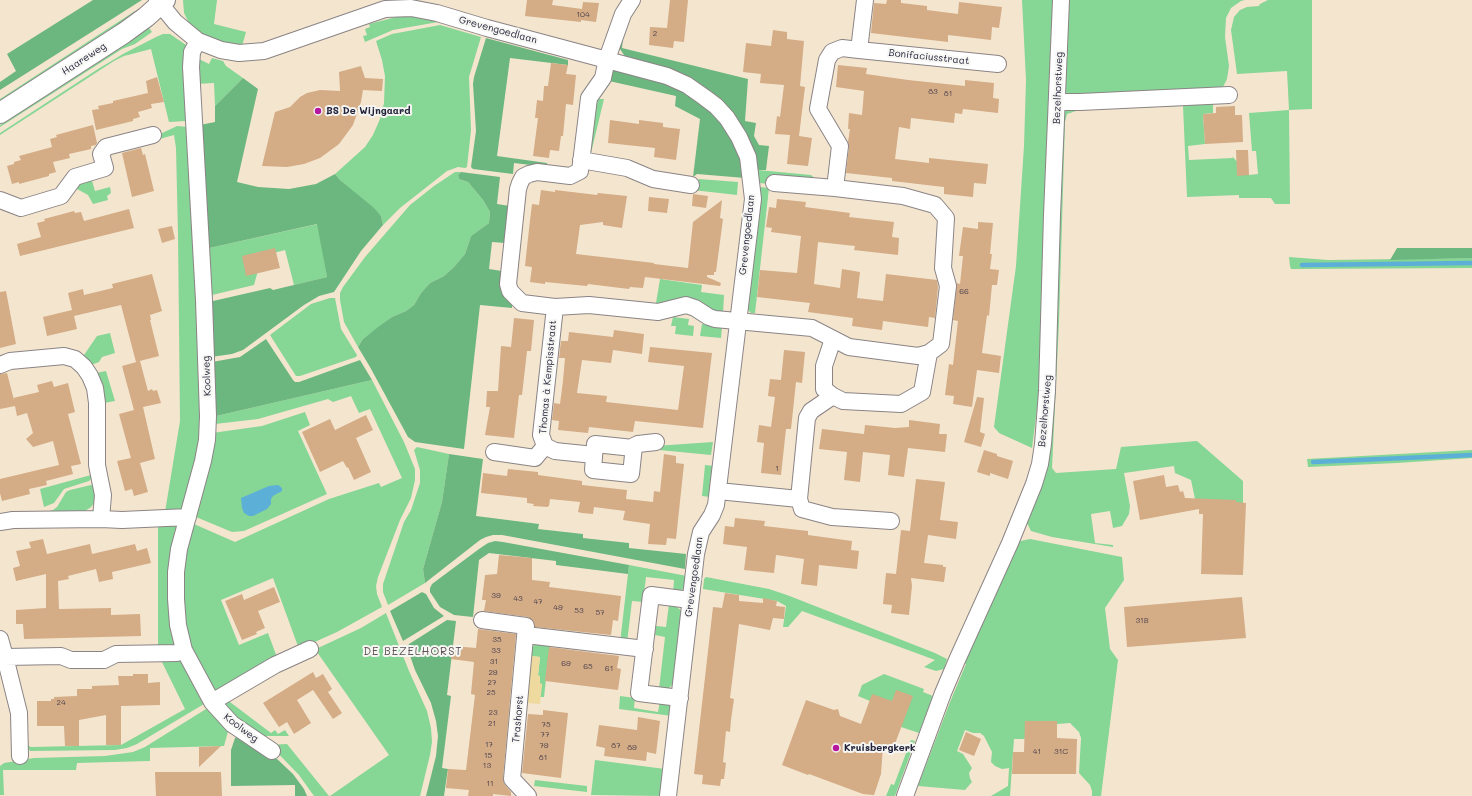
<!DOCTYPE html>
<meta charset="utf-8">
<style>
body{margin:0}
canvas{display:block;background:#f4e5cf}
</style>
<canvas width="1472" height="796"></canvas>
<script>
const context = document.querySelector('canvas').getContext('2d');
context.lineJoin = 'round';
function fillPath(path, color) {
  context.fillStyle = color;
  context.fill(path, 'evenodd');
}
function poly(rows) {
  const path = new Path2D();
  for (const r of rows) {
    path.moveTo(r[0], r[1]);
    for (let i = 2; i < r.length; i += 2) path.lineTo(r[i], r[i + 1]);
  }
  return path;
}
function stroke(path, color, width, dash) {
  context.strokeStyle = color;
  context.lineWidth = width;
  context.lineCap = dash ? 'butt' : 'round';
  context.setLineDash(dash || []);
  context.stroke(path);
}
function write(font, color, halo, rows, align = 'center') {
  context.font = font + ' Mali,sans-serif';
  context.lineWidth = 4;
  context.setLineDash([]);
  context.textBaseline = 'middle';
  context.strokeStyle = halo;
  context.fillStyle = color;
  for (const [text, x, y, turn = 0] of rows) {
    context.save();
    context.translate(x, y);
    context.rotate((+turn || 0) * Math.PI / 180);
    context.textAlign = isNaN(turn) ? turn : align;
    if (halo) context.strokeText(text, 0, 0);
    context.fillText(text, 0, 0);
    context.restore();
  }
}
fillPath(poly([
 [183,0,217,0,214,24,246,32,242,46,224,43,210,38,191,27,184,13],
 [1022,0,1056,0,1042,331,1038,401,1032,448,999,433,994,427,1016,266,1024,146,1026,80],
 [1067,0,1245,0,1241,1,1231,8,1226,18,1225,37,1229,66,1227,79,1222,89,1069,95,1064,90],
 [1268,0,1312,0,1312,109,1289,110,1290,204,1275,204,1271,198,1239,198,1239,195,1187,197,1183,106,1079,110,1067,114,1065,122,1059,322,1052,468,1056,473,1116,469,1121,447,1197,441,1243,481,1243,506,1195,499,1191,480,1175,473,1174,466,1124,473,1130,506,1129,514,1122,526,1113,528,1110,511,1091,514,1095,543,1113,545,1113,547,1052,537,1031,531,1026,521,1041,481,1062,114,1065,110,1213,101,1213,113,1203,114,1205,144,1188,146,1189,160,1233,158,1232,156,1249,175,1258,174,1256,151,1252,151,1249,113,1289,110,1287,71,1237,74,1231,30,1234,17,1240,10,1247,7,1259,6,1260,4],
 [135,11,137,13,0,102,0,99],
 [397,15,409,15,425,17,438,22,393,30,365,42,363,36,367,35,365,29,370,27,369,24,396,17],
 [440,25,481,37,469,77,471,130,467,167,465,168,458,167,447,171,400,208,383,225,381,216,340,180,335,174,365,147,373,135,380,119,384,103,385,76,382,60,376,41,392,34],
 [149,28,152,32,135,44,122,49,0,127,0,125],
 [163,34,170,34,189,47,188,119,186,121,169,122,151,49,124,56,114,61,0,135,0,133,98,69,123,54,156,37],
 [196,51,201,53,199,59,209,64,212,58,223,61,226,66,243,78,215,106,214,83,196,84],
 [598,99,604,99,591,153,588,146],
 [177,126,188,127,203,442,182,511,165,512,180,421,178,235,176,148,174,135,156,140,156,136],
 [758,170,811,175,818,181,769,184,759,183],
 [455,172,461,172,458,175,459,179,468,182,483,200,490,212,489,223,471,236,465,254,454,267,444,276,430,283,421,293,414,305,406,311,392,317,363,339,358,347,344,322,340,300,340,293,343,287,365,257,410,205,434,186],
 [91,177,95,191,110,187,111,193,107,196,108,200,93,204,88,195,77,189,77,185],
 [699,179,738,182,737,195,693,190],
 [760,187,769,188,755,313,751,313,746,308],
 [318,224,327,277,294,285,285,250,262,256,254,285,212,295,208,290,205,249],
 [1289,257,1328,260,1472,258,1472,268,1291,269,1290,266],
 [660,279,702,285,701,292,724,295,723,314,714,312,699,301,689,298,661,304,656,303],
 [330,298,335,298,341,329,357,355,356,357,300,376,296,376,270,335,311,304],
 [673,317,689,319,688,325,694,326,693,336,675,334,676,326,671,326],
 [702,324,722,327,721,338,700,336],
 [110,333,115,353,102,357,99,362,91,365,84,358,84,355,97,336],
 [106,371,115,401,104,403,96,373],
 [372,380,404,442,415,469,415,480,411,498,400,520,378,577,376,586,377,594,382,607,337,632,299,649,273,578,221,600,239,645,268,633,278,660,220,694,209,691,185,631,180,572,191,524,194,524,235,542,329,499,379,483,381,487,402,478,370,409,359,413,351,396,333,402,328,399,258,419,215,424,212,417],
 [305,412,310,425,298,431,327,494,244,531,232,532,196,517,212,433,262,426],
 [713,442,711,455,639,448,640,447],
 [417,447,449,454,442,502,423,569,425,583,388,605,383,592,383,584,404,522,411,510,420,483,420,470,414,450],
 [1472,450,1472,458,1397,463,1308,467,1307,459],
 [705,465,714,466,710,497,702,496],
 [91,475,92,478,89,481,64,489,54,503,44,507,40,489],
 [91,485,94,486,95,502,91,507,85,511,45,512,53,510,57,507,66,492,70,490],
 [179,523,180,645,158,648,158,525],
 [1030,539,1122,557,1124,580,1105,608,1110,649,1118,660,1101,796,1092,796,1092,791,1090,785,1079,773,1081,738,1079,732,1070,723,1057,724,1057,721,1025,721,1025,739,1014,739,1010,796,991,796,1008,786,1009,768,1002,769,995,766,991,762,992,752,984,736,980,733,973,733,965,730,957,751,963,754,972,768,969,773,970,778,972,782,965,790,918,786,950,702,966,664,962,662,1016,542],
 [629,565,687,576,685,586,683,589,678,592,673,592,674,580,646,577,643,602,632,601,627,643,620,643],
 [706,577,769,589,787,595,935,653,947,659,944,669,936,671,924,667,935,660,802,611,788,627,783,627,786,606,777,601,703,589,704,579],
 [669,604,674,605,682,611,674,683,668,689,659,689,665,637,655,635,656,626,666,627],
 [386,613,409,671,427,711,431,728,432,742,430,755,420,796,330,796,389,755,317,652,318,648,361,628],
 [537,642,550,643,544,697,540,697,542,684,540,684,538,676,540,657,529,656,531,648],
 [181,658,205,700,204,704,137,744,127,748,115,750,30,751,25,744,31,747,121,745,185,709,161,660],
 [884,674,924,689,923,692,933,696,919,733,901,727,870,701,858,696,862,685],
 [620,696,635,698,634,708,658,712,660,701,669,704,671,708,672,716,619,709],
 [226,699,271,733,275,730,278,734,285,730,289,736,258,736,232,719,221,703],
 [210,708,229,728,224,746,150,748,150,761,77,763,76,770,3,770,4,795,0,795,0,766,4,763,34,758,105,756,133,752,145,747,206,709],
 [911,740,915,741,895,796,886,796,891,784,894,785],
 [287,744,329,796,314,796,299,775,270,745],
 [595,760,665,769,662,796,591,795],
 [535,780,587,786,587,792,534,786]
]), '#86d696');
fillPath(poly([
 [93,0,142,0,0,90,0,82,16,71,7,54],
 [621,37,623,38,622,48,748,79,745,121,756,123,754,136,759,145,769,146,766,170,758,170,753,150,732,113,626,58,620,49,619,43],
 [486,38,568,60,568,65,510,58,497,156,547,163,547,167,514,163,513,174,473,169,471,167,476,131,473,84,474,77],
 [618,70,666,84,694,97,722,123,737,149,744,167,745,178,697,174,693,177,700,119,675,106,676,96,609,81,612,71],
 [243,78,258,89,237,182,258,187,289,189,316,184,335,174,340,180,374,208,381,216,383,225,361,251,334,292,319,296,304,305,243,350,232,354,211,357,208,305,213,301,270,288,273,290,327,277,317,224,205,249,200,125,215,122,215,106],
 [461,172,500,177,497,204,510,206,505,243,492,242,489,269,502,271,502,291,505,298,512,305,512,308,480,305,464,449,415,442,408,437,370,367,358,347,363,339,378,327,392,317,406,311,414,305,421,293,430,283,444,276,454,267,465,254,471,236,489,223,490,212,483,200,468,182,459,179,458,175],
 [1397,248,1472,248,1472,258,1390,260],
 [266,339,293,380,295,382,299,382,360,360,372,380,212,417,212,362,240,357],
 [449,454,483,459,476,516,539,524,538,529,583,534,583,538,629,543,629,548,686,554,685,569,502,535,493,535,486,537,480,540,425,583,423,569,442,502],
 [495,541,503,542,629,565,628,574,556,565,556,561,489,553,479,560,473,617,454,615,440,607,430,592,430,588,432,584,479,549,488,543],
 [422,592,426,594,434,608,444,616,403,641,390,611],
 [447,620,456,621,447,695,451,696,442,768,448,769,447,775,444,796,426,796,436,756,438,736,436,721,431,703,415,670,407,647,409,644],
 [239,735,245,736,276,758,293,774,304,789,307,796,295,796,295,785,231,786,231,750,235,738]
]), '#6cb77f');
fillPath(poly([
 [532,656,540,657,538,675,540,676,540,683,542,684,540,704,527,703]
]), '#eeda9e');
fillPath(poly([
 [278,485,282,488,282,491,273,496,271,499,271,504,267,509,253,516,249,516,244,513,242,508,241,498,269,486]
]), '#5cafd7');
stroke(poly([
 [1302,265,1472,263],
 [1313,462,1472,455]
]), '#5cafd7', 4.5);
fillPath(poly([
 [527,0,553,0,552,5,582,9,583,2,599,3,596,22,581,20,581,22,525,16],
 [670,0,688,0,684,42,674,41,673,48,649,45,650,27,667,28],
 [887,0,901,0,901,3,927,6,927,10,958,14,959,2,1002,7,999,28,992,27,991,40,948,35,948,42,871,33,874,3,886,4],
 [773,30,787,32,787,39,804,41,800,86,805,87,799,136,812,138,808,166,787,164,790,135,775,134,777,116,780,117,784,85,760,83,761,74,743,72,746,43,771,46],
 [551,63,568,65,566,74,576,75,573,105,566,104,563,136,561,136,559,151,550,150,549,158,533,156,538,118,535,118,537,100,543,101,544,86,548,86],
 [838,65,867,68,866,74,908,80,965,86,965,80,994,83,993,98,999,99,998,113,963,109,962,114,955,113,954,123,911,118,910,129,899,127,895,159,929,163,929,158,988,164,986,184,974,183,973,197,944,194,944,187,892,181,892,178,846,173,849,147,848,142,850,129,848,129,849,113,862,115,864,91,836,87],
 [361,66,365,78,383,79,382,91,363,90,361,102,353,125,339,144,320,158,304,164,287,167,262,166,275,112,290,107,300,97,307,93,320,90,340,91,339,72],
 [157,77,164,102,151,104,152,108,138,112,140,117,133,119,133,121,96,130,92,110,99,109,98,106,113,103,113,101,148,93,146,81],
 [1235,106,1235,115,1242,115,1243,142,1205,144,1203,114,1216,113,1216,107],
 [610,120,639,124,639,120,663,123,663,127,680,129,676,160,654,157,655,148,608,143],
 [93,125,97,143,96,145,91,146,91,149,69,154,70,158,53,162,56,172,49,174,49,176,19,184,19,182,12,184,7,166,14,164,14,162,21,160,19,156,52,147,50,139,57,137,56,135],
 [141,148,143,155,145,154,154,191,132,197,122,153],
 [1236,150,1248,150,1249,175,1237,176],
 [541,190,555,192,555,190,597,195,598,193,627,196,622,228,603,225,603,222,580,225,576,254,654,263,654,264,688,268,693,222,722,200,720,218,723,219,716,272,714,272,714,275,707,275,707,277,721,283,720,286,645,277,643,288,630,287,629,289,588,284,587,286,545,282,545,284,530,282,532,267,525,266,529,229,532,204,539,205],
 [693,194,708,196,706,208,692,206],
 [649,197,669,199,667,213,648,211],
 [777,199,806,202,805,207,850,213,849,217,894,222,892,237,899,238,898,255,854,250,855,246,818,242,814,284,840,288,842,269,860,272,857,298,883,301,886,274,937,280,938,287,935,318,929,317,928,327,883,321,882,330,852,326,853,318,808,312,810,303,757,297,760,270,797,273,801,236,771,232,772,228,766,227,769,207,776,208],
 [129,209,134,228,20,256,17,244,41,237,37,223,45,221,44,219,74,211,75,213,81,212,84,221],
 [978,222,993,223,990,254,992,254,990,269,999,270,997,285,992,285,989,316,987,315,982,353,1001,356,999,373,977,370,972,407,953,404,954,396,945,395,949,364,953,365,958,321,953,320,957,283,960,284,963,256,959,256,963,227,978,229],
 [172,226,175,239,162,243,158,229],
 [275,248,280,268,246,276,242,256],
 [152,274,162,311,150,315,151,320,150,320,159,356,136,362,121,305,74,316,77,329,47,336,43,317,72,310,68,293,83,289,84,295,113,288,112,284],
 [6,291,16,344,0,348,0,292],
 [514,318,534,320,531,351,527,351,522,395,519,395,514,438,485,435,490,407,486,407,487,391,498,391,501,346,511,347],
 [614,330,644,334,642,354,613,350,611,363,582,360,577,393,607,396,606,402,678,410,684,366,648,362,650,347,712,353,703,428,635,421,633,432,589,427,588,433,558,430,559,421,552,420,554,403,560,404,563,381,565,358,559,358,561,341,568,341,569,332,613,337],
 [784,350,805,352,802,383,796,382,791,429,786,429,781,475,761,473,764,443,757,442,759,425,771,427,775,397,768,396,770,379,781,380],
 [140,361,148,391,152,389,153,391,157,390,161,403,143,407,155,459,140,463,148,492,134,496,132,489,125,491,117,461,131,458,119,414,134,410,122,366],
 [7,373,14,400,13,398,39,392,37,385,52,381,54,387,68,383,75,412,68,414,81,464,71,466,73,474,46,481,47,485,29,489,30,494,2,501,0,493,0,479,59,465,53,441,33,447,26,439,33,433,27,413,17,416,15,406,0,409,0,374],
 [977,397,984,398,980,432,985,434,981,447,964,442],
 [366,415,373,430,356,438,371,472,354,480,348,467,347,468,343,461,320,472,302,432,330,419,335,430],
 [909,420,940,424,939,434,947,434,945,452,908,448,904,477,888,475,890,455,863,452,860,482,844,480,847,452,819,449,822,429,864,434,865,425,895,428,909,427],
 [984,450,997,454,997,456,1013,461,1008,479,990,473,990,476,977,472],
 [664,454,676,456,676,463,684,464,676,539,667,538,666,545,648,544,650,524,623,520,625,511,594,507,593,514,582,513,578,512,580,502,550,499,549,506,548,506,548,507,533,506,534,504,527,503,527,498,481,493,483,473,507,476,508,469,538,472,538,475,582,481,582,485,627,490,626,499,653,502,654,491,660,492],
 [1164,475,1166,487,1178,485,1180,492,1183,491,1185,498,1236,500,1236,502,1246,503,1243,575,1201,574,1203,514,1199,514,1199,509,1140,520,1133,481],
 [916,479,945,482,940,520,958,522,956,539,928,535,924,563,943,565,943,567,946,567,944,582,911,578,912,586,909,615,891,613,892,605,883,604,886,573,896,574,901,530,910,531],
 [735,518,765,521,764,526,808,531,808,535,852,541,851,550,859,551,857,569,819,565,817,586,801,584,804,559,776,555,774,573,744,570,747,547,723,544,725,526,734,527],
 [43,539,47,554,90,544,92,554,135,544,137,551,147,548,151,563,112,572,113,579,99,582,96,569,68,576,69,579,58,581,59,609,111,608,111,615,140,614,141,636,24,639,23,624,16,624,16,610,46,608,46,574,16,581,13,568,20,566,16,551,31,548,29,542],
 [499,555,532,558,532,580,550,582,549,587,621,596,618,621,613,620,611,635,535,627,534,622,528,617,484,611,486,600,482,600,485,575,497,574],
 [274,587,280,602,258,611,265,628,256,632,257,634,242,640,225,601,242,594,244,600],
 [725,593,739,595,739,601,763,603,763,598,777,601,776,606,785,607,784,619,773,618,770,630,739,624,730,698,734,699,731,720,730,732,726,731,723,762,726,763,724,779,721,779,720,786,702,784,703,775,694,774,713,607,722,608],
 [1242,597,1246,638,1127,647,1124,607],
 [478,629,516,634,503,778,505,785,511,792,511,796,493,794,493,796,468,796,469,790,446,788,448,769,466,770,475,695,471,694,474,662,451,659,453,646,476,648],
 [549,647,619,656,617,668,621,669,618,690,545,681],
 [313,672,316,678,323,674,332,689,328,692,342,713,333,719,313,690,297,700,311,723,294,734,287,722,279,727,263,703],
 [133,674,148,674,148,683,160,682,160,705,121,706,121,745,106,745,106,715,79,720,79,746,65,746,64,726,37,726,37,701,51,701,51,699,54,699,54,697,77,696,77,689,92,689,92,686,119,685,118,676,133,676],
 [896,690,913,696,893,749,883,746,881,774,874,795,863,794,809,774,808,775,782,765,806,700,834,710,838,709,840,716,861,724,872,694,892,701],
 [543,710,568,713,561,778,522,773,528,714,543,715],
 [638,717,660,721,656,754,647,752,646,761,604,756,605,748,596,746,599,725,637,730],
 [1025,721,1057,721,1057,738,1077,739,1076,774,1012,774,1013,752,1024,752],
 [966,732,981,739,974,756,959,750],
 [221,746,199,767,199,747],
 [155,772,221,772,222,796,156,796]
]), '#d4ac86');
const minor = poly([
 [157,0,175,22,198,41,221,50,239,53,264,51,385,9,411,8,437,13,487,28,667,76,687,85,704,97,716,106,727,118,739,137,748,157,753,199,716,505,712,515,701,532,696,554,668,796],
 [632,0,623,14,607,59,603,78,589,98,580,171,570,176,537,172,529,174,523,177,520,183,518,189,508,284,510,291,522,303,555,307,589,305,658,312,686,305,695,308,709,317,715,319,812,328,849,347,918,356,929,353],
 [198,41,192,52,191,67,204,300,208,416,207,440,203,461,179,549,176,572,176,599,178,625,184,650,212,702,232,724,272,751],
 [859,50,998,64],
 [1058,102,1080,102,1229,95],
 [581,160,627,168,653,179,691,185],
 [774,183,835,188,840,146,818,109,827,60,832,52,842,48,859,50,865,0],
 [0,200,21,208,61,196,75,177,105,168,101,154,106,147,153,135],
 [555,307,541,435,545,446,555,451,594,455],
 [833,339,824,366,824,389,833,396],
 [0,365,10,361,64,356,75,359,84,367,90,376,95,388,97,403,97,465,103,495,101,519,13,520,0,522],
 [633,448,595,444,593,470,631,474,634,446,638,444,656,442],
 [494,452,535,458,545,446],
 [718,491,799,499,807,418,811,411,833,396,843,401,901,404,922,392,929,353,941,344,948,286,943,268,946,218,935,205,903,196,835,188],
 [799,499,802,509,832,517,891,521],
 [101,519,122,520,188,517],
 [482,620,526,626,512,779,528,796],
 [526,635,645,649],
 [0,639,5,657,61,656,71,660,104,660,116,654,177,653,184,650],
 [5,657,19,713,20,756],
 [680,698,639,693,651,595,690,600],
 [212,702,275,665,310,649],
 [905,796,943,693,957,660,1010,543,1034,484,1040,464,1043,444,1047,391,1052,215,1061,0]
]);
const major = poly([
 [0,113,124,33,146,17,165,0]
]);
stroke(minor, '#8b8485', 18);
stroke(major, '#8b8485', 22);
stroke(minor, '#fff', 16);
stroke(major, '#fff', 20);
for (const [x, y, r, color] of [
 [318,111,4,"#b5179e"],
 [836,748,4,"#b5179e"]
]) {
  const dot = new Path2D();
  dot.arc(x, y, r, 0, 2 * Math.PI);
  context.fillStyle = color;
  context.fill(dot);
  stroke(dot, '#f6f6f2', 1.5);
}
write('8px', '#4e444e', null, [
 ["104",583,15],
 ["2",655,34],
 ["83",933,92],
 ["81",948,94],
 ["66",964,292],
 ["1",777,469],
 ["39",496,596],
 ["43",518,599],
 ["47",538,602],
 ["49",558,608],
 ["53",579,611],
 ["57",600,613],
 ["31B",1142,621],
 ["35",497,640],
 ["33",496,651],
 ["31",494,662],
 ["69",566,664],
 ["65",588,667],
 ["61",609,669],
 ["29",493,673],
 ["27",492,683],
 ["25",491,693],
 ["24",61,703],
 ["23",493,713],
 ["21",492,724],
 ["75",546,725],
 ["77",545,735],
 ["17",489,745],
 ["79",544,746],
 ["87",616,746],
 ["89",632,748],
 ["41",1037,752],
 ["31C",1061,752],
 ["15",488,756],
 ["81",543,758],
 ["13",487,766],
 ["11",490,784]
]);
write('10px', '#22223b', '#f6f6f2', [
 ["Grevengoedlaan",498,30,15],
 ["Bonifaciusstraat",929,57,6],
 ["Haareweg",84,59,-33],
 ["Bezelhorstweg",1058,88,-88],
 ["Grevengoedlaan",747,235,-84],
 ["Koolweg",207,376,-92],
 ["Thomas à Kempisstraat",548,377,-85],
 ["Bezelhorstweg",1045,411,-85],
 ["Grevengoedlaan",694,577,-82],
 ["Trashorst",518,719,-85],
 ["Koolweg",241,728,37]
]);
write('bold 10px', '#22223b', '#f6f6f2', [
 ["BS De Wijngaard",326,111],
 ["Kruisbergkerk",844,748]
], 'left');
context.letterSpacing = '1px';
write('11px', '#605255', '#f6f6f2', [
 ["DE BEZELHORST",413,652]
]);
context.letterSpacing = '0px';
</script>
